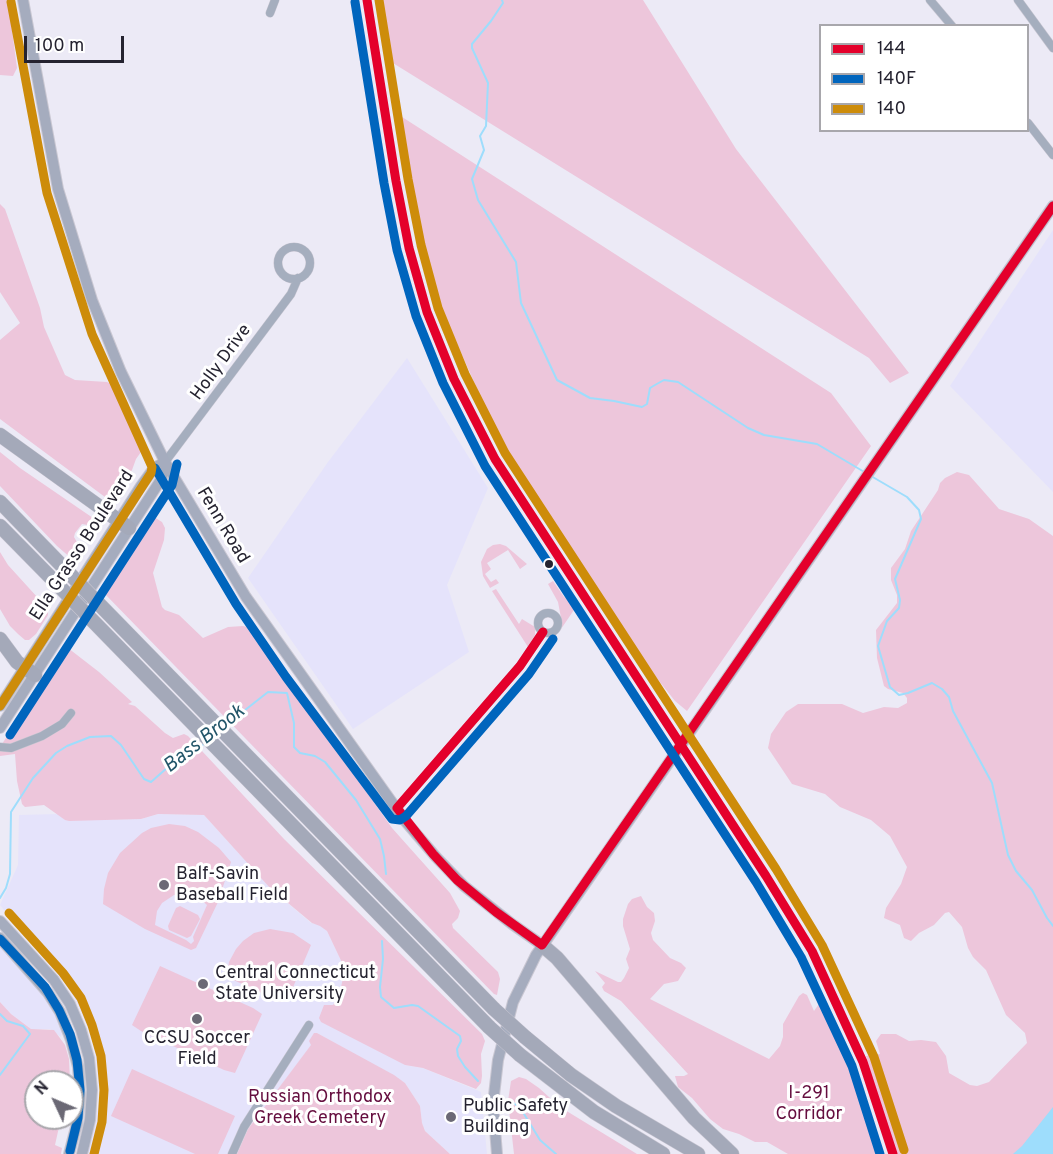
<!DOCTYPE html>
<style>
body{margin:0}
#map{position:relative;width:1053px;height:1154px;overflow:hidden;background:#eceaf6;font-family:Overpass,sans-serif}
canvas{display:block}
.legend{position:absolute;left:819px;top:24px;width:210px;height:108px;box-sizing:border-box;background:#fff;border:2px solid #a8a7ac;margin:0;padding:8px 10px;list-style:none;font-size:18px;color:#252330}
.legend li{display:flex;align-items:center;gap:12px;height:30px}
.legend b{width:30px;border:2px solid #a8a7ac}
.north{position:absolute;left:24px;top:1070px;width:60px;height:60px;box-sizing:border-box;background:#fff;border:2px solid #a8a7ac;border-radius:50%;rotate:314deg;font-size:16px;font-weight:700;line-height:24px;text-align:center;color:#252330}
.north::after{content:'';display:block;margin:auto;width:21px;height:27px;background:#6b6975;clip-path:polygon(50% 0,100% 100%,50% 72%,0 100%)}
.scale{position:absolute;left:24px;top:36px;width:100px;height:27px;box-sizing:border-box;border:3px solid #252330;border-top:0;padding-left:8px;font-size:18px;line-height:21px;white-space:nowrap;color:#252330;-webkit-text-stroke:4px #fff;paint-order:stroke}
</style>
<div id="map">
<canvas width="1053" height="1154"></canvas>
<ul class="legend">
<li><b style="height:8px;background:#e4002b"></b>144</li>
<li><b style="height:8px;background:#0065bd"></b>140F</li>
<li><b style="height:8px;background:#cd8c0a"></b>140</li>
</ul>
<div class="north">N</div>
<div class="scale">100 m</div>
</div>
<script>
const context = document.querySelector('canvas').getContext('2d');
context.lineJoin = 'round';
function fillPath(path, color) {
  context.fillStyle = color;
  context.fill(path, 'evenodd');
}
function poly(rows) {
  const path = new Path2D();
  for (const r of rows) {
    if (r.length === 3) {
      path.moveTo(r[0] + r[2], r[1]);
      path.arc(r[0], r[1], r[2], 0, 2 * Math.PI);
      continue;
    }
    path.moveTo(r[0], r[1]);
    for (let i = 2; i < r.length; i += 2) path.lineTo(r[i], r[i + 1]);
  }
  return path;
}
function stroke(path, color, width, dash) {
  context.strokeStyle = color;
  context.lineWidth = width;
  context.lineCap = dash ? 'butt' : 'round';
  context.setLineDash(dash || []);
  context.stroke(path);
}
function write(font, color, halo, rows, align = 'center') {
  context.font = font + ' Overpass,sans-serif';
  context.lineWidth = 6;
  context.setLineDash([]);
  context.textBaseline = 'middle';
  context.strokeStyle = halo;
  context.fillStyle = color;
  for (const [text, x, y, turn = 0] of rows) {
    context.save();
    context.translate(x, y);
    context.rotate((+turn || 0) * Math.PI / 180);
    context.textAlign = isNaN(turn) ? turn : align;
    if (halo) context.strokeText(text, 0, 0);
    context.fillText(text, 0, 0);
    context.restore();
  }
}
fillPath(poly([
 [1053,230,1053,492,950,386],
 [407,358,488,488,447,585,469,652,353,729,248,578,328,462],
 [58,814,65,820,141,819,158,814,204,815,270,888,311,923,320,925,327,931,345,969,339,996,333,1005,405,1065,423,1068,481,1092,487,1154,450,1154,425,1131,422,1123,420,1106,405,1083,317,1033,312,1045,248,1129,237,1154,88,1154,100,1099,94,1043,77,1003,67,986,0,905,18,865,19,815],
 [0,945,47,997,63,1029,61,1037,50,1029,31,1029,11,1014,0,1002]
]), '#e5e3fb');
fillPath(poly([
 [0,0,8,0,17,68,13,76,0,75],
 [379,0,643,0,736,149,909,373,890,383,869,358,388,60],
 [399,115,831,393,871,446,687,711,675,701,609,618,549,515,514,472,431,285,408,176],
 [0,204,5,209,40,308,44,327,65,375,75,380,107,382,114,385,141,445,141,452,136,459,132,470,112,499,109,500,0,419,0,340,20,323,0,292],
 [0,452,20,468,93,518,95,522,93,526,82,524,75,533,74,537,81,549,77,559,72,559,57,546,0,486],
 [957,472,969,475,999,509,1029,519,1053,536,1053,1154,894,1154,866,1056,880,1054,876,1041,881,1034,896,1034,909,1041,921,1040,936,1042,946,1056,949,1073,970,1085,977,1086,989,1082,1027,1043,1025,1033,1006,1015,986,970,973,957,968,948,962,927,949,912,945,913,934,925,919,933,911,941,904,938,900,925,884,918,886,908,901,884,907,867,890,836,871,820,840,807,825,794,792,784,768,748,771,734,786,712,798,704,842,704,863,713,884,707,898,708,907,703,907,698,903,693,888,689,884,686,877,658,876,630,897,603,897,595,891,580,891,568,905,549,911,531,938,490,940,483,945,478],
 [154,517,162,522,165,528,164,540,153,573,162,607,165,610,179,615,203,638,228,627,243,626,247,627,256,636,392,828,450,893,460,911,458,918,452,924,453,928,498,972,500,979,497,995,494,994,104,593,104,588,145,525],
 [500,544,506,546,527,564,520,569,508,550,487,563,491,569,485,574,491,582,496,579,499,583,490,588,483,576,481,562,487,549,493,545],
 [0,552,8,565,48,609,48,615,36,634,29,640,25,640,18,634,10,626,0,609],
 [553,581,564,597,576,607,561,629,562,623,558,602,548,584],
 [496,589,519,624,522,619,535,627,535,635,528,647,492,591],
 [68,648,99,672,132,702,128,704,135,706,165,733,173,738,184,734,188,736,284,839,482,1034,485,1041,481,1054,482,1076,481,1083,476,1089,423,1068,405,1065,321,1022,319,1018,324,1005,333,1005,339,996,345,969,327,931,320,926,312,923,270,888,204,815,158,814,141,819,69,821,65,820,44,805,25,807,22,804,17,781,15,754,0,756,0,747,65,649],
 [169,824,185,826,198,832,219,848,231,862,218,902,196,948,191,950,145,929,103,904,104,889,108,873,120,853,142,833,151,828],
 [184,894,198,897,207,905,193,937,194,941,191,944,186,940,155,925,157,911,162,903,174,895],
 [641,896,647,907,654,913,655,921,651,933,653,940,670,958,681,963,686,968,678,981,664,984,650,999,769,1059,780,1046,783,1037,783,1024,799,996,803,993,807,995,814,1011,821,1001,855,1084,877,1154,788,1154,767,1142,755,1142,739,1134,723,1129,710,1119,692,1098,678,1087,675,1076,684,1076,688,1074,621,1001,604,991,602,987,605,983,595,971,618,982,621,982,624,978,629,968,626,959,630,949,623,926,623,919,628,904,632,899],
 [180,906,198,915,200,919,191,936,187,938,169,930,168,926,176,908],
 [270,929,293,933,311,945,288,999,281,1002,227,977,229,962,236,949,243,941,254,933],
 [160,966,253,1008,262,1014,235,1073,224,1070,141,1031,132,1025],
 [0,1002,11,1014,31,1029,54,1030,65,1045,69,1059,70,1082,36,1082,36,1118,71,1118,69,1126,61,1124,59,1127,55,1145,62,1148,61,1154,0,1154],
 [314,1033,317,1033,394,1075,405,1083,420,1106,422,1123,425,1131,450,1154,237,1154,248,1129,311,1045,309,1041],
 [132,1069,235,1116,218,1154,195,1154,111,1116],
 [519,1077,526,1079,539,1088,560,1107,637,1154,514,1154,508,1101,511,1081]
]), '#edc6db');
fillPath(poly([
 [1053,1107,1053,1154,1013,1154,1022,1146]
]), '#9eddfc');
stroke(poly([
 [502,0,503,3,491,21,472,44,472,48,488,83,486,126,480,136,484,150,472,179,478,200,516,262,521,303,557,380,590,398,614,401,642,407,647,404,650,388,655,385,664,380,678,382,748,428,764,435,817,444,866,473],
 [871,476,907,497,919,510,921,519,895,579,900,600,899,608,887,621,878,646,890,687,899,695,908,693,932,683,942,689,949,697,953,711,992,783,1008,855,1016,871,1032,890,1047,918,1053,926],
 [226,725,268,692,287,693,294,723,294,747,300,753,315,756,325,762,356,800,380,839,384,856,386,874],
 [0,898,6,888,10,874,11,812,33,778,56,753,67,746,90,737,111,736,121,745,144,779,151,782,176,760,206,743],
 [382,941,383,959,380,987,381,997,394,1008,412,1005,418,1006,460,1036,461,1041,457,1049,458,1056,465,1067,478,1081],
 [0,1014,7,1021,23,1026,30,1034,0,1075],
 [510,1100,521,1109,540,1140,556,1154]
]), '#9eddfc', 2);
const street = poly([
 [930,0,952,26],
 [1018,0,1053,48],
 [270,13,275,0],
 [1028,123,1053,155],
 [294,263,16],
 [165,462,291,294,298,278],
 [548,623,10],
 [0,747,11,748,42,736,62,724,71,713],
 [397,808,520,666,543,632],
 [232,1154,244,1127,309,1025]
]);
const secondary = poly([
 [23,0,58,189,92,300,121,372,165,462,246,597,406,822,436,857,464,886,512,924,542,945],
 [0,706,141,486,154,468,165,462],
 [0,728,162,478,165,463],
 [0,921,54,980,70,1004,81,1030,89,1058,92,1090,90,1120,82,1154],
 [0,938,48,993,60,1012,71,1040,78,1067,80,1096,77,1123,69,1154],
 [497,1154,493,1104,498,1060,513,1002,536,955,1053,206]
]);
const highway = poly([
 [0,435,129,528],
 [0,502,67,571],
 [0,526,58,585],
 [98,603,494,1009],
 [89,617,489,1027],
 [0,639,17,662,35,675],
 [542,945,557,958,694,1118,732,1154],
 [525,1037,571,1075,616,1106,698,1154],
 [520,1055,594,1112,663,1154]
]);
stroke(street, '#c9c7d2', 9);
stroke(secondary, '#c9c7d2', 12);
stroke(highway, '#c9c7d2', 15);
stroke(street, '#a5aebe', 8);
stroke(secondary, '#a5acbe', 10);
stroke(highway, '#a4a9b9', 14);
const highwayBridge = poly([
 [67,571,98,603],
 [58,585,89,617],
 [494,1009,525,1037],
 [489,1027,520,1055]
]);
stroke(highwayBridge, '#c9c7d2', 15, []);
stroke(highwayBridge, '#a4a9b9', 14);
stroke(poly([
 [367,0,396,181,409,248,427,312,454,379,495,459,766,876,812,951,863,1062,893,1154],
 [543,632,520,666,397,808,433,854,457,880,496,912,542,945,1053,206]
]), '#e4002b', 9);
stroke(poly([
 [355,2,384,183,397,250,416,316,443,383,485,466,756,882,801,957,852,1066,880,1154],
 [155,468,236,604,286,677,392,819,400,820,406,816,529,674,553,639],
 [10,735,172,485,177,464],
 [0,939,45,987,59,1010,70,1034,77,1060,80,1090,78,1118,70,1151]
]), '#0065bd', 9);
stroke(poly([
 [379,0,408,179,421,245,438,308,465,374,505,453,776,869,822,945,874,1057,904,1150],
 [0,706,151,473,152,467,92,334,47,193,11,2],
 [9,913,63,973,81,998,92,1025,101,1056,104,1090,102,1122,94,1154]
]), '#cd8c0a', 9);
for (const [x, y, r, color] of [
 [549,564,5,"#252330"],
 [164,885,6,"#6b6975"],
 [203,984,6,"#6b6975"],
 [197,1019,6,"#6b6975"],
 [451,1117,6,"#6b6975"]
]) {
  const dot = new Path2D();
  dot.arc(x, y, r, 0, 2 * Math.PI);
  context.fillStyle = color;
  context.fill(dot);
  stroke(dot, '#fff', 2);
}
write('18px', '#252330', '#fff', [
 ["Holly Drive",222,363,-54],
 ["Fenn Road",222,526,59],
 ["Ella Grasso Boulevard",83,546,-57]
]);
write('18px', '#252330', '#fff', [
 ["Balf-Savin",176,875],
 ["Baseball Field",176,896],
 ["Central Connecticut",215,974],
 ["State University",215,995],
 ["CCSU Soccer",197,1039,"center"],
 ["Field",197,1060,"center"],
 ["Public Safety",463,1107],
 ["Building",463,1128]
], 'left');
write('18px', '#650e3f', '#fff', [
 ["I-291",809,1094],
 ["Corridor",809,1115],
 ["Russian Orthodox",320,1098],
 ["Greek Cemetery",320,1119]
]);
write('italic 20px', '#225569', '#fff', [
 ["Bass Brook",205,740,-38]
]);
</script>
